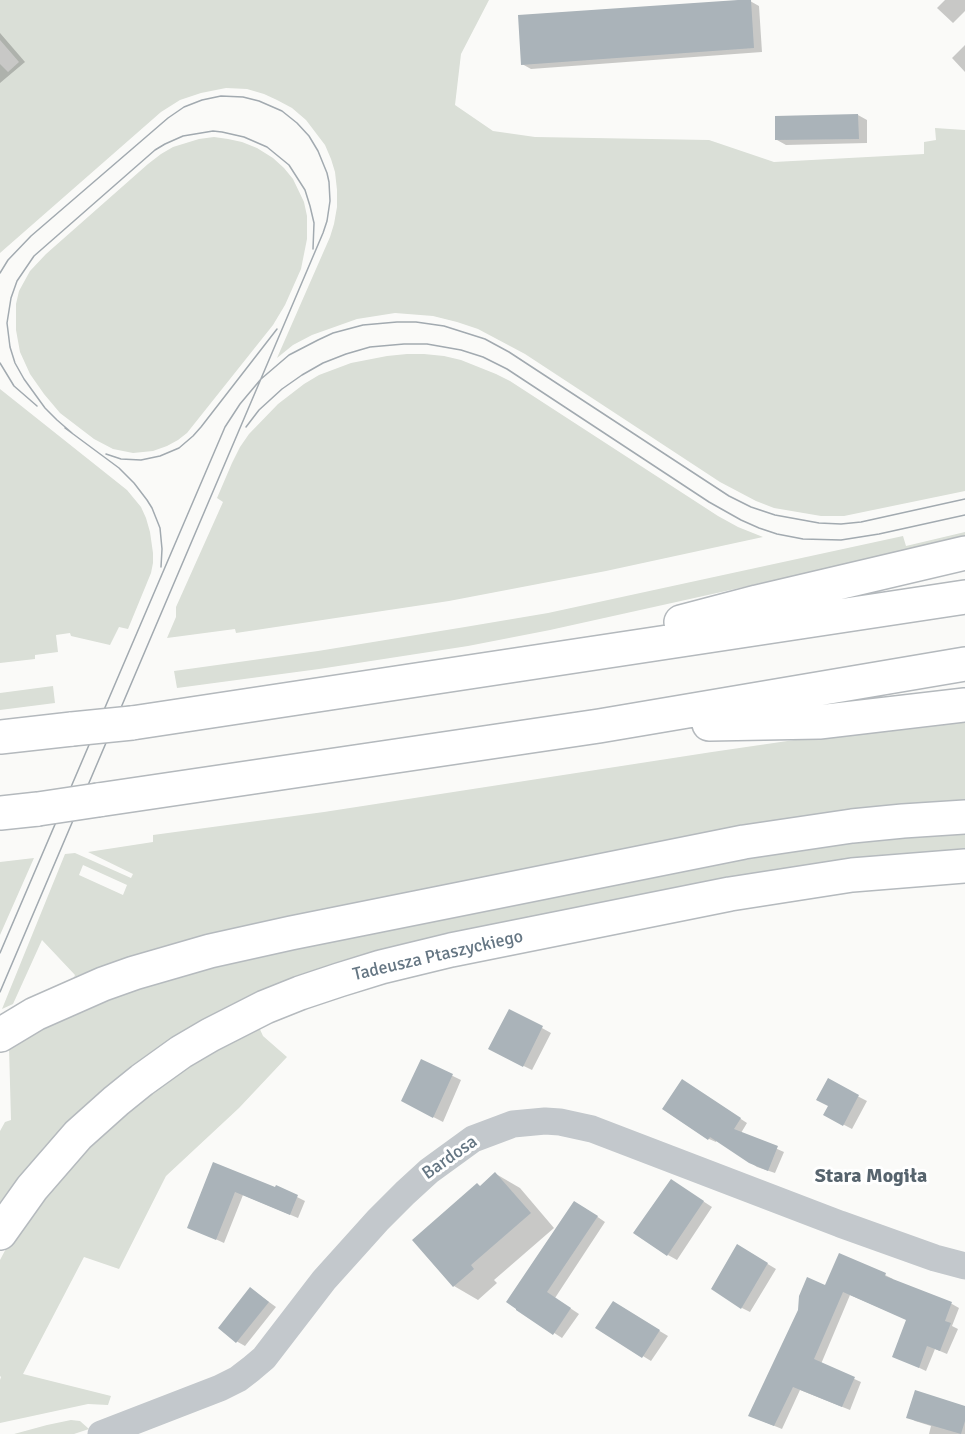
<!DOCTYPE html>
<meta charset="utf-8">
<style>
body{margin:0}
canvas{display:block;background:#fafaf8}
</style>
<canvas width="965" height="1434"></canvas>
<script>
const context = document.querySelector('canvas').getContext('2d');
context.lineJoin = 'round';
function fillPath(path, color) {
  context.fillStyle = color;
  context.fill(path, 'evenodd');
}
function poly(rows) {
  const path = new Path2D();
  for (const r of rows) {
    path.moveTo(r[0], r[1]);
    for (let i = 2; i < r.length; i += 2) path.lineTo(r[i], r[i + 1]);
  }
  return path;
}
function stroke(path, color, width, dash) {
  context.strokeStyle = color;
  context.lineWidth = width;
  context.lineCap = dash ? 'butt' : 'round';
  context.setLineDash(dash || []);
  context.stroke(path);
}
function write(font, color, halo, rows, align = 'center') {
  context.font = font + ' Signika,sans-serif';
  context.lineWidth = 6;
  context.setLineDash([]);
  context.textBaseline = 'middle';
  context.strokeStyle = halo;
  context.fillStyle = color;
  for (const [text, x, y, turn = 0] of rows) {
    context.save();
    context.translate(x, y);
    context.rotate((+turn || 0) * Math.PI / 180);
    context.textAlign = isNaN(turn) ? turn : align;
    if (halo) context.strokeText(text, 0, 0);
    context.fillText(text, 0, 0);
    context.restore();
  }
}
fillPath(poly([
 [0,0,489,0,461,54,455,105,493,131,535,137,709,140,774,162,924,154,924,142,936,140,935,128,965,130,965,491,844,516,821,516,774,508,756,501,720,482,525,354,478,329,457,322,433,316,395,313,357,319,312,335,293,345,277,358,330,237,334,224,337,207,337,190,335,172,331,159,325,145,306,120,292,108,277,100,264,94,247,89,226,88,201,93,180,100,161,112,0,253,0,64,8,72,19,62,0,40],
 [214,137,228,139,242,142,257,148,273,158,284,168,293,179,304,202,307,216,307,239,301,269,285,305,273,325,187,433,178,440,167,446,153,451,133,453,113,449,94,439,60,413,44,394,30,374,20,352,16,330,16,304,19,291,30,271,46,254,148,164,161,154,173,147,199,139],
 [407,354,424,354,444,356,461,360,496,374,510,381,718,516,738,527,763,537,606,571,449,601,236,633,235,629,167,638,176,617,176,607,223,502,217,498,232,463,240,447,249,434,278,404,304,384,319,375,351,363,387,356],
 [0,389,127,490,141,507,146,518,150,532,153,553,153,563,151,573,128,629,119,627,110,645,71,636,70,633,56,635,58,652,35,655,35,659,0,663],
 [965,532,965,538,550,630,468,646,319,669,177,688,174,671,318,651,465,627,548,613,903,536,906,546],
 [53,686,55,703,0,710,0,693],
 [965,722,965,801,903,805,830,813,735,827,317,911,238,928,161,947,119,960,74,977,75,975,42,940,13,1004,2,1009,65,854,75,853,131,878,133,874,88,852,153,842,153,835,324,812,712,752,808,738],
 [83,865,127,885,123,895,79,875],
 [965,834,965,851,522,920,381,949,302,974,249,997,187,1029,135,1065,83,1107,44,1147,0,1206,0,1131,5,1122,11,1120,9,1047,58,1019,108,997,232,962,707,866,808,849,893,838],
 [34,858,0,935,0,862],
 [258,1025,263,1036,287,1057,239,1108,166,1176,119,1269,84,1257,23,1374,111,1396,108,1405,88,1404,0,1423,0,1380,1,1377,0,1376,0,1260,9,1243,33,1209,93,1143,165,1080],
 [71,1420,80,1421,89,1429,74,1434,14,1434,47,1425]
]), '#dadfd7');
fillPath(poly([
 [945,0,965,0,965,11,953,23,937,8],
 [750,1,759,6,762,52,531,69,522,64],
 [0,33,25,62,0,83],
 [965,45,965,72,952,58],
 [858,115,867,120,867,143,786,145,777,140],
 [542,1028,551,1033,532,1070,499,1054],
 [422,1061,461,1080,443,1122,412,1106],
 [828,1081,867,1101,852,1129,825,1115,830,1105],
 [689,1085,747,1123,741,1133,784,1152,775,1173,757,1167,717,1140,716,1142,709,1139],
 [214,1164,276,1189,277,1187,305,1201,298,1218,243,1195,224,1243,189,1227],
 [496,1174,520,1188,554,1228,494,1280,497,1283,478,1300,454,1286,481,1187],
 [680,1186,712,1207,677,1260,668,1255],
 [583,1207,605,1222,555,1298,579,1314,562,1338,517,1309],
 [738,1246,776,1269,750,1312,742,1308],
 [885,1275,893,1279,892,1280,952,1304,959,1308,952,1326,958,1329,947,1354,935,1349,926,1371,894,1356,908,1320,850,1295,821,1364,861,1382,850,1410,800,1390,782,1429,750,1416,825,1287],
 [251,1289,276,1307,245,1346,236,1341],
 [613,1303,668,1336,651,1361,597,1328],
 [965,1407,965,1434,929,1434,931,1426,915,1421,908,1417]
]), '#0003');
fillPath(poly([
 [738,0,751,0,754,48,521,65,518,15],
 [858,114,859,139,775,140,775,116],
 [509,1009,543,1026,523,1067,488,1049],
 [421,1059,453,1074,433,1118,401,1101],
 [828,1078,859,1095,843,1126,823,1115,828,1106,816,1100],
 [682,1079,741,1118,734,1129,778,1146,768,1171,749,1163,710,1137,708,1140,662,1109],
 [213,1162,275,1187,276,1185,298,1195,290,1215,235,1192,216,1240,187,1228],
 [495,1172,531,1213,471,1265,474,1269,453,1287,412,1240,477,1183,480,1186],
 [671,1179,704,1201,667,1256,633,1233],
 [574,1201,598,1216,547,1292,571,1308,553,1335,516,1310,516,1309,506,1302],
 [737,1244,768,1263,741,1309,711,1289],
 [839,1253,886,1273,885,1276,952,1302,945,1321,951,1323,940,1351,927,1346,919,1368,892,1357,906,1320,843,1292,814,1359,855,1377,842,1407,793,1387,774,1426,748,1416,798,1310,799,1296,807,1277,825,1285],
 [250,1287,269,1302,236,1343,218,1328],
 [613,1301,660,1330,642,1358,595,1328],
 [915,1390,965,1406,965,1421,961,1434,906,1418]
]), '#aab3b9');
const primary = poly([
 [0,1035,35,1014,103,984,134,973,210,951,291,933,744,842,852,826,903,821,965,817],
 [0,1233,32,1188,78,1135,116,1101,142,1080,181,1052,210,1035,265,1007,300,993,339,980,381,967,451,950,730,894,852,875,965,866]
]);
const highway = poly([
 [681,622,757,602,965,553],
 [132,723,965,597],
 [709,724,819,722,965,705],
 [0,737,72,729],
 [98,800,599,726,965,664],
 [0,813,38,809]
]);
stroke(primary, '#b5babe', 36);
stroke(highway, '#b4b9bd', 36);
stroke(poly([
 [101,1434,220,1388,238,1379,251,1369,264,1358,324,1280,378,1220,405,1193,429,1171,473,1139,513,1124,545,1121,560,1122,592,1129,840,1224,935,1258,965,1266]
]), '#c3c8cc', 27);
stroke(primary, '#fff', 33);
stroke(highway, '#fff', 33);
stroke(poly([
 [0,273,8,260,31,236,168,118,184,107,202,100,221,96,243,97,259,101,282,111,297,123,309,136,318,151,327,173,329,182,330,201,327,221,323,233,0,992],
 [0,363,14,386,37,406],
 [246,427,259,410,282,389,302,375,323,363,346,354,370,347,404,344,427,344,461,350,483,357,507,369,709,502,741,520,759,528,777,534,803,539,841,540,879,534,965,515],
 [65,428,119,468,134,483,147,500,152,508,160,528,162,549,161,567],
 [72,433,57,420,45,408,24,379,15,363,10,347,7,323,11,298,17,281,34,256,155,150,165,144,183,136,213,131,222,132,244,137,267,147,289,165,305,190,310,206,314,223,313,249],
 [106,454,121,459,141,460,160,456,179,448,193,436,201,427,277,329],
 [0,953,225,427,240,404,261,379,289,355,318,340,333,333,363,325,397,322,416,322,444,326,485,339,509,352,729,496,751,507,775,515,819,523,841,524,861,522,965,499]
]), '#a2aab0', 1.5);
const highwayBridge = poly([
 [72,729,132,723],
 [38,809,98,800]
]);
stroke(highwayBridge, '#b4b9bd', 36, []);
stroke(highwayBridge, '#fff', 33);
write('18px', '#657683', '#fff', [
 ["Tadeusza Ptaszyckiego",438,956,-13],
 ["Bardosa",450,1158,-35]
]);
write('bold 20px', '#57646e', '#fff', [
 ["Stara Mogiła",871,1177]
]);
</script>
